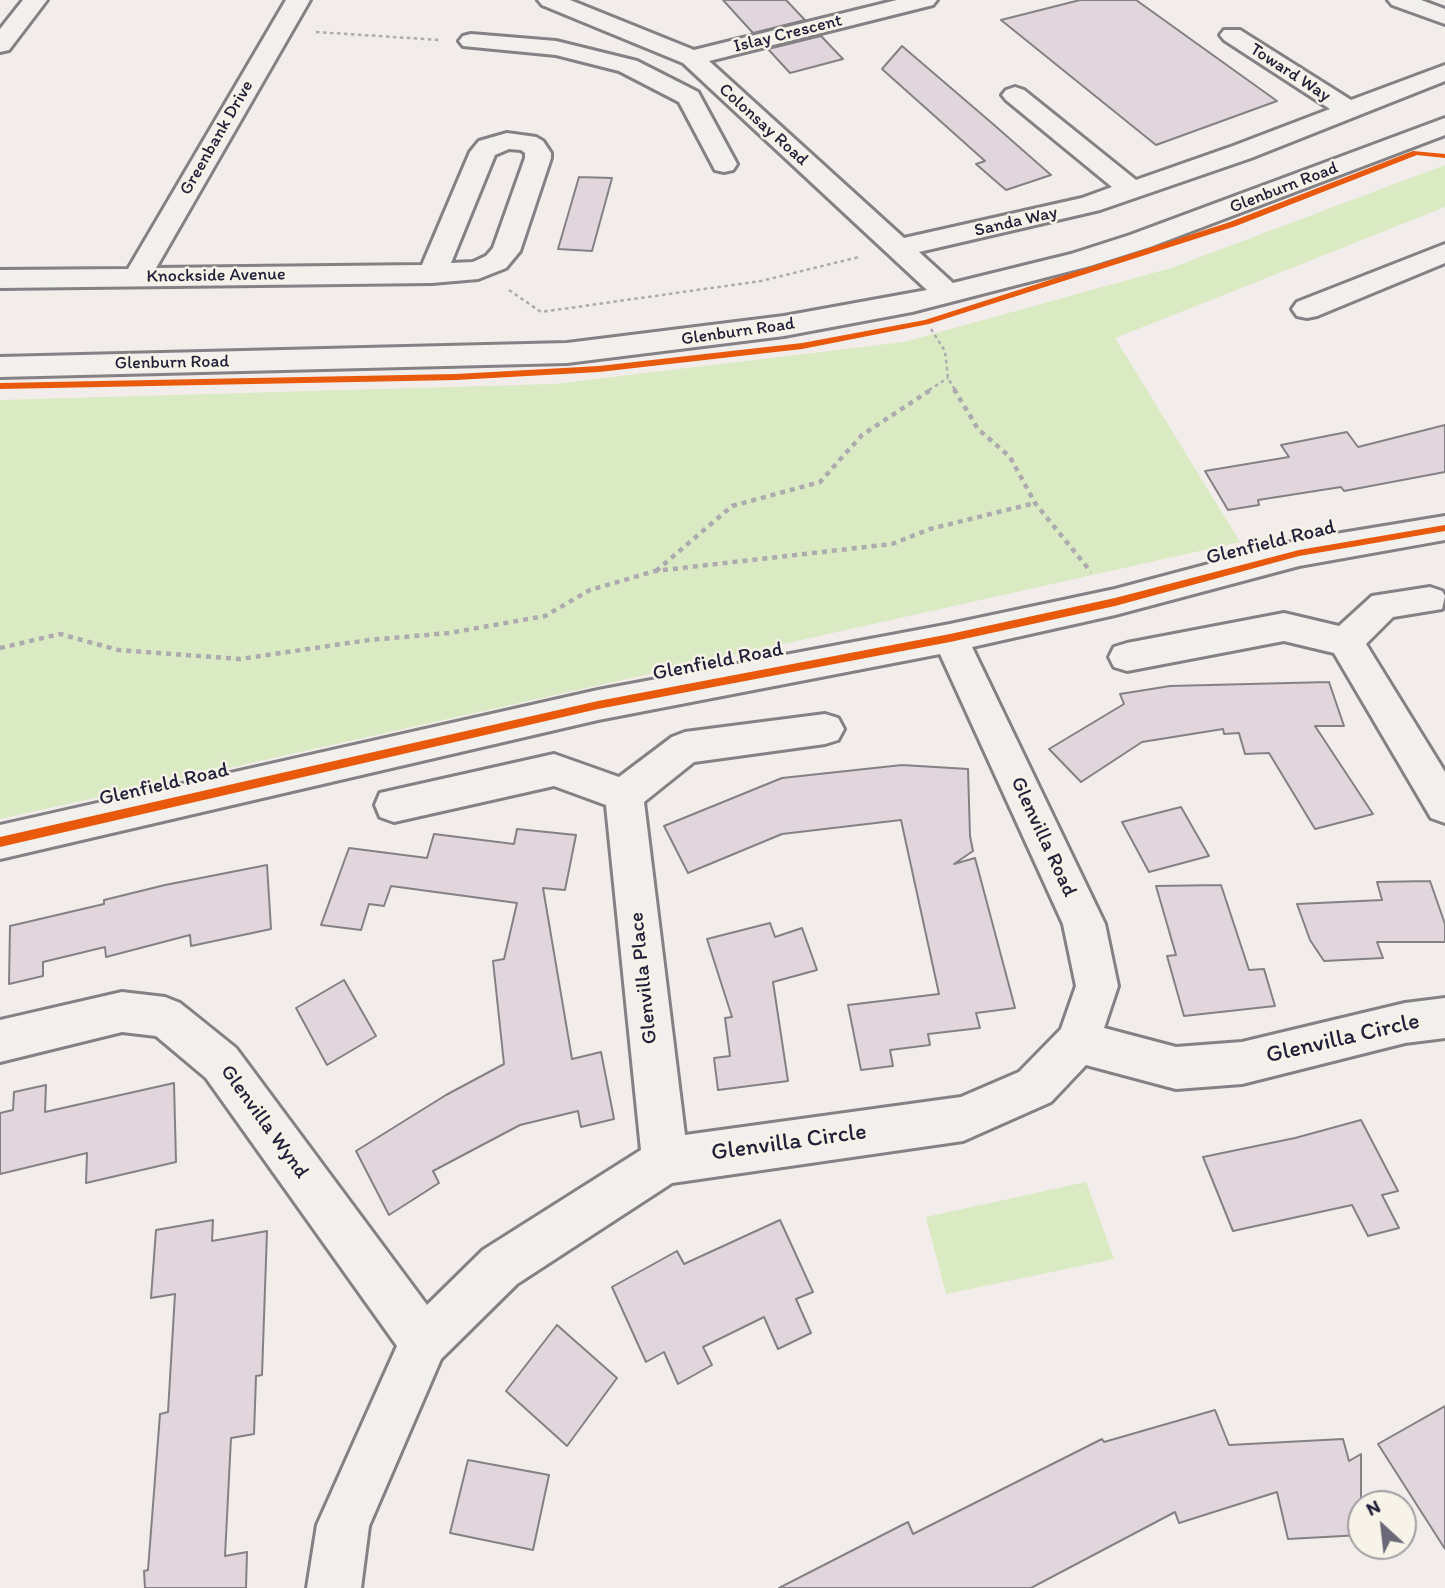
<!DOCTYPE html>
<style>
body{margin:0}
#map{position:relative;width:1445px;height:1588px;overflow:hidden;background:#f2ecea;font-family:Itim,sans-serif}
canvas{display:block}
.north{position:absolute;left:1347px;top:1490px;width:70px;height:70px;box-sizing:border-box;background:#f7f3e8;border:2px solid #a29fa3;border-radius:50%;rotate:333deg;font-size:19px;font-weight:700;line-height:28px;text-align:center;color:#22223b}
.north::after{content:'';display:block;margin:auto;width:24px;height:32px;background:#6b6978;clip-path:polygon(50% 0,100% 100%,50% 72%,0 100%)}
</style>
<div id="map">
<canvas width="1445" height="1588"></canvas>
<div class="north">N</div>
</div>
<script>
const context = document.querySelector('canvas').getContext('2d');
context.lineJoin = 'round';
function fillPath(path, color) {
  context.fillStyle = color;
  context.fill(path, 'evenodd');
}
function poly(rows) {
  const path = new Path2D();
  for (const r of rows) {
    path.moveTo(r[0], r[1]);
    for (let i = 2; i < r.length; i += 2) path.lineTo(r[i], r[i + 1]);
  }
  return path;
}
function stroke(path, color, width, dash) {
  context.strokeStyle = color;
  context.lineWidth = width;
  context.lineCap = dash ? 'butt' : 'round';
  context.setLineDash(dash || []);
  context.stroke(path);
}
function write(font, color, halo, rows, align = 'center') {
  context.font = font + ' Itim,sans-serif';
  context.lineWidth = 5;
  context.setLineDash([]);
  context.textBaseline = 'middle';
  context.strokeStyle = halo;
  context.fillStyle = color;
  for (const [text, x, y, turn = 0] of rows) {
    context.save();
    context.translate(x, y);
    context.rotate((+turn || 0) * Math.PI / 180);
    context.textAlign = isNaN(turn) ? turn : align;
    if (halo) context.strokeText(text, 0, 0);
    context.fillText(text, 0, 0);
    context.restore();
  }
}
fillPath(poly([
 [1445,165,1445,207,1115,338,1240,542,0,819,0,400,554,384,904,342,1171,268],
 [1086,1182,1114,1259,946,1294,926,1217]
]), '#daeac2');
const building = poly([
 [723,0,786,0,805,20,753,33,723,0],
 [1080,0,1136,0,1277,101,1156,145,1001,20,1080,0],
 [821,36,843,59,790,73,768,49,821,36],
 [902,46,993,124,1051,175,1006,190,976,164,985,161,882,69,902,46],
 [579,177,612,178,592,251,558,249,579,177],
 [1445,425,1445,472,1344,491,1341,487,1258,500,1259,505,1228,510,1205,471,1289,457,1281,445,1347,432,1358,447,1445,425],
 [1329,682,1344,726,1315,726,1373,814,1315,829,1269,753,1245,754,1239,733,1224,734,1223,729,1142,742,1081,782,1049,749,1124,704,1120,694,1170,686,1329,682],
 [902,765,968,769,970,836,973,851,954,864,975,858,1015,1008,976,1013,980,1028,928,1034,930,1045,890,1050,893,1066,861,1070,848,1005,939,994,901,820,782,834,688,873,664,826,782,778,902,765],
 [1181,807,1209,856,1149,872,1122,822,1181,807],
 [517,829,576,835,565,890,543,888,572,1059,601,1052,614,1119,581,1127,578,1111,520,1125,433,1171,439,1183,389,1215,356,1151,446,1095,504,1064,493,961,504,959,517,903,391,886,384,906,369,904,361,930,321,925,349,848,427,858,434,834,514,844,517,829],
 [267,865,271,929,191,946,190,935,106,957,105,947,43,962,43,976,9,984,10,926,104,904,104,900,165,885,267,865],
 [1430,881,1445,924,1445,942,1377,942,1383,958,1324,961,1310,940,1297,904,1382,900,1377,882,1430,881],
 [1221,885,1249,970,1264,969,1275,1006,1184,1016,1167,956,1176,955,1156,886,1221,885],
 [770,923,775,937,802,928,817,970,773,982,788,1081,718,1090,714,1058,730,1056,725,1018,732,1017,707,939,770,923],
 [344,980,376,1036,327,1065,296,1008,344,980],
 [174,1083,176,1162,86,1183,87,1153,0,1174,0,1113,13,1110,14,1092,46,1085,45,1112,174,1083],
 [1361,1120,1398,1191,1382,1195,1399,1228,1368,1236,1352,1205,1233,1231,1203,1157,1295,1138,1361,1120],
 [213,1220,212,1241,267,1231,262,1375,256,1376,254,1434,231,1438,225,1556,247,1552,246,1588,145,1588,144,1571,148,1570,160,1414,168,1412,175,1294,151,1298,156,1230,213,1220],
 [780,1220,813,1292,796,1299,811,1333,778,1349,764,1317,703,1347,712,1365,678,1384,664,1352,646,1362,612,1287,677,1251,684,1264,780,1220],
 [557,1325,617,1378,567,1446,506,1391,557,1325],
 [1445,1406,1445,1549,1378,1444,1445,1406],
 [1215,1410,1229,1445,1343,1439,1349,1461,1361,1454,1361,1535,1288,1539,1277,1492,1179,1523,1175,1512,1031,1588,779,1588,908,1522,913,1534,1102,1439,1104,1442,1215,1410],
 [468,1460,549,1475,533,1550,450,1533,468,1460]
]);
fillPath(building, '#e1d6dc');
stroke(building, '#848185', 2);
const minor = poly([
 [23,0,47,0,9,50,0,52,0,29,23,0],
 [286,0,310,0,156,268,422,265,470,152,479,141,507,133,536,137,543,141,551,153,551,158,520,251,506,268,478,279,432,283,0,288,0,270,128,269,286,0],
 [509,149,521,150,525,153,525,158,493,248,486,256,473,262,451,263,495,155,509,149],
 [538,0,570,0,694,50,897,0,937,0,933,5,709,61,904,238,1082,198,1112,187,1006,100,1002,95,1006,90,1015,87,1024,90,1136,180,1233,146,1330,109,1224,40,1220,35,1224,30,1240,30,1351,100,1445,65,1445,81,1251,158,1100,210,919,252,953,283,1071,254,1130,235,1445,118,1445,135,1150,247,1090,266,912,312,784,336,567,363,0,377,0,357,567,343,784,316,927,290,683,63,542,5,538,0],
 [1388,0,1421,0,1445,9,1445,24,1392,5,1388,0],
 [471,34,556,41,637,61,698,92,737,164,733,170,724,172,715,170,679,102,619,71,556,55,463,46,459,41,463,36,471,34],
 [1445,244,1445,263,1317,316,1307,318,1297,316,1292,309,1297,302,1445,244],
 [1445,516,1445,540,1299,566,1115,615,972,647,1105,924,1118,986,1104,1028,1176,1047,1242,1042,1405,1003,1445,998,1445,1038,1405,1043,1242,1084,1176,1089,1086,1065,1051,1102,963,1141,672,1183,517,1284,441,1359,369,1526,361,1588,307,1588,317,1525,397,1346,206,1078,156,1036,122,1032,0,1062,0,1020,122,992,165,997,180,1003,236,1048,427,1305,483,1250,641,1150,606,805,554,786,394,822,380,817,375,805,380,793,554,754,619,777,672,737,685,732,825,714,838,718,844,729,838,740,825,744,694,762,644,802,685,1135,961,1097,1019,1072,1061,1029,1076,986,1063,924,940,654,598,720,0,859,0,825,598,690,950,624,1115,589,1299,540,1445,516],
 [1430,587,1442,591,1445,596,1442,609,1393,617,1366,644,1445,772,1445,823,1431,818,1334,653,1284,641,1127,671,1114,667,1109,657,1114,647,1127,643,1284,613,1339,626,1372,596,1430,587]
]);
stroke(minor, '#848185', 6);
stroke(poly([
 [316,32,440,40],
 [509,290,541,312,761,281,859,257],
 [931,329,945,351,948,378,955,390],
 [929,390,948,378]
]), '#adabad', 2.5, [3.5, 3.5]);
stroke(poly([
 [954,389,978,429,1010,457,1035,503,1091,572],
 [656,571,732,506,820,482,862,435,932,389],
 [0,648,60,634,118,650,240,659,369,640,449,633,545,616,590,590,655,571,892,544,930,529,1035,503]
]), '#adabad', 4.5, [5, 5]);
fillPath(minor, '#f2f0ed');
fillPath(poly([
 [1413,151,1445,154,1445,158,1417,155,1236,226,929,324,802,349,599,372,456,380,0,389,0,383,456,374,599,366,802,343,925,320,953,311,1230,222,1413,151],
 [1445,525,1445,531,1299,556,1115,606,950,642,598,709,0,847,0,837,598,701,950,634,1115,598,1299,550,1445,525]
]), '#e8590c');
write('18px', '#22223b', '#f7f3e8', [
 ["Islay Crescent",788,34,-14],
 ["Toward Way",1290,73,33],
 ["Colonsay Road",763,125,42],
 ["Greenbank Drive",217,138,-60],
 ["Glenburn Road",1284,188,-21],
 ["Sanda Way",1016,222,-13],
 ["Knockside Avenue",216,276,-1],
 ["Glenburn Road",738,332,-8],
 ["Glenburn Road",172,363,-1]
]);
write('21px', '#22223b', '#f7f3e8', [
 ["Glenfield Road",1271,543,-14],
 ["Glenfield Road",718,662,-11],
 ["Glenfield Road",164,785,-13],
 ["Glenvilla Road",1043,837,65],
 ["Glenvilla Place",644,978,-96],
 ["Glenvilla Wynd",264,1122,54]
]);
write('24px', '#22223b', '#f7f3e8', [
 ["Glenvilla Circle",1343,1039,-13],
 ["Glenvilla Circle",789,1143,-8]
]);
</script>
